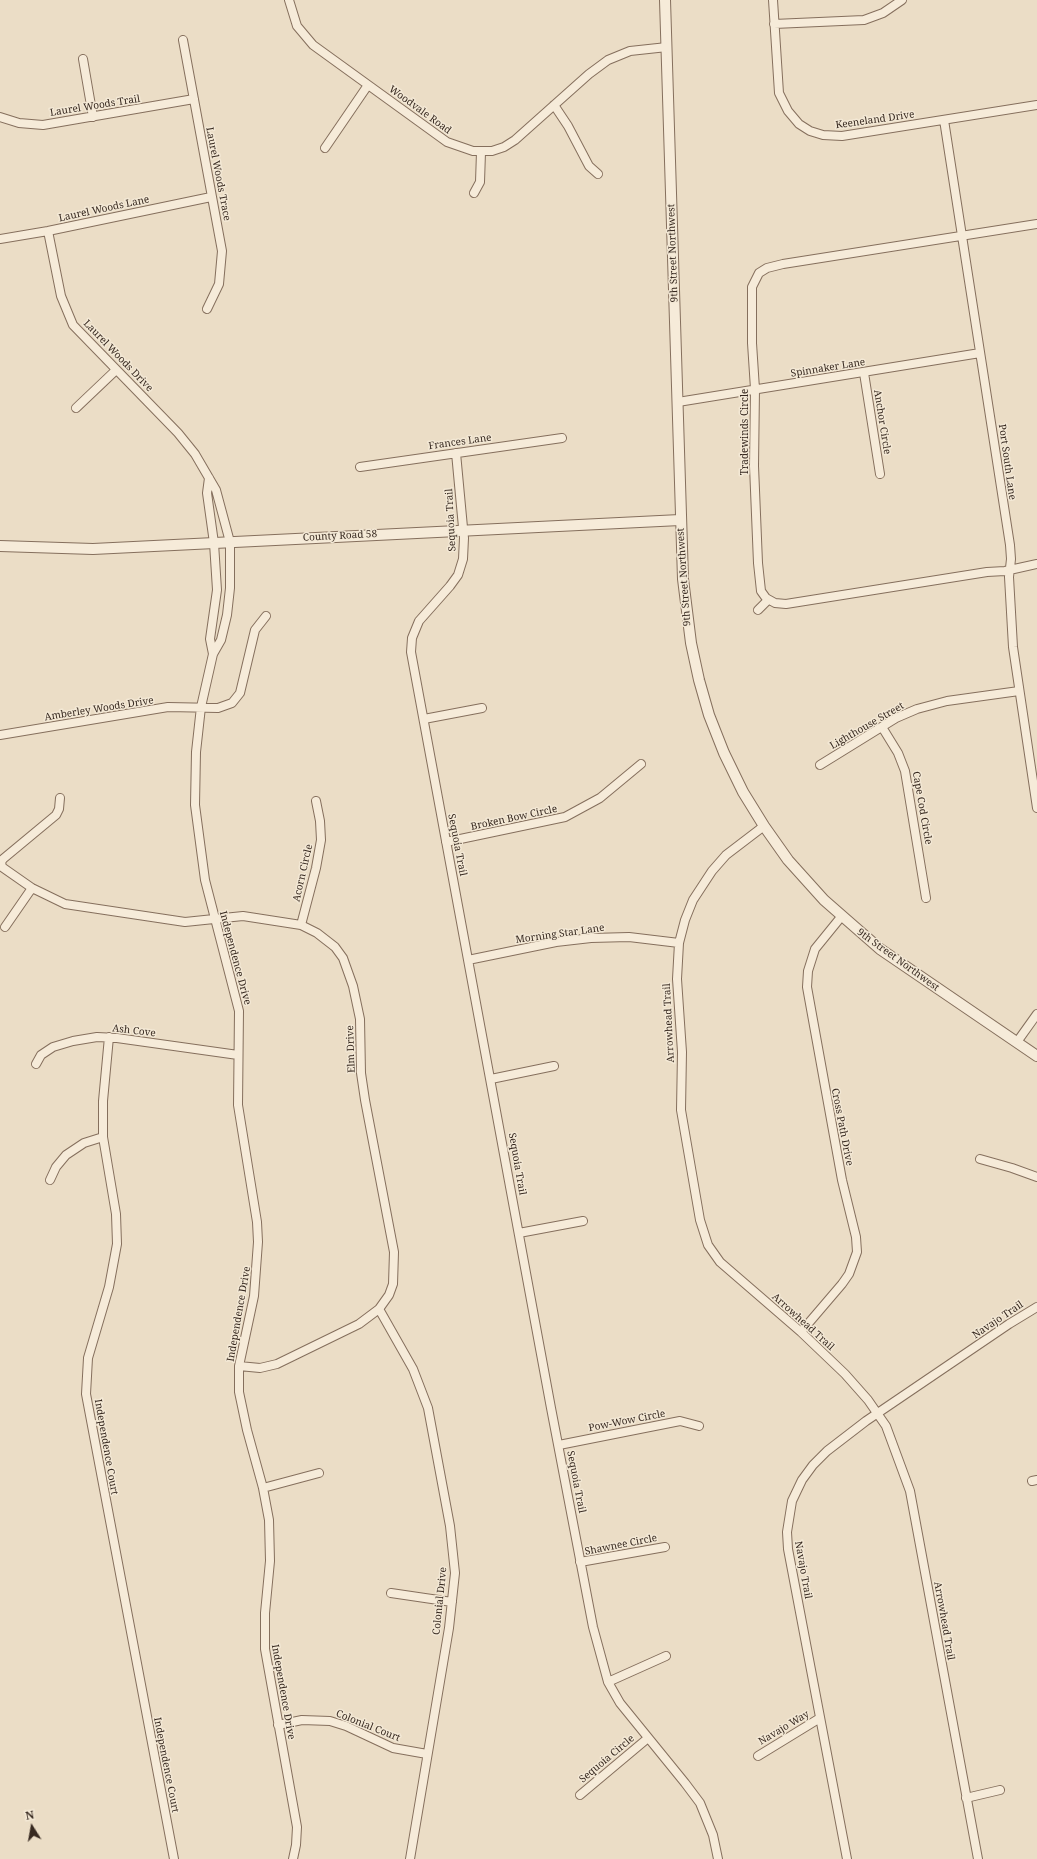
<!DOCTYPE html>
<style>
body{margin:0}
#map{position:relative;width:1037px;height:1859px;overflow:hidden;background:#ebddc6;font-family:"Noto Serif",serif}
canvas{display:block}
.north{position:absolute;left:12px;top:1807px;width:40px;height:40px;-webkit-text-stroke:3px #f3e8d5;paint-order:stroke;rotate:349deg;font-size:11px;font-weight:700;line-height:16px;text-align:center;color:#372920}
.north::after{content:'';display:block;margin:auto;width:14px;height:18px;background:#372920;clip-path:polygon(50% 0,100% 100%,50% 72%,0 100%)}
</style>
<div id="map">
<canvas width="1037" height="1859"></canvas>
<div class="north">N</div>
</div>
<script>
const context = document.querySelector('canvas').getContext('2d');
context.lineJoin = 'round';
function poly(rows) {
  const path = new Path2D();
  for (const r of rows) {
    path.moveTo(r[0], r[1]);
    for (let i = 2; i < r.length; i += 2) path.lineTo(r[i], r[i + 1]);
  }
  return path;
}
function stroke(path, color, width, dash) {
  context.strokeStyle = color;
  context.lineWidth = width;
  context.lineCap = dash ? 'butt' : 'round';
  context.setLineDash(dash || []);
  context.stroke(path);
}
function write(font, color, halo, rows, align = 'center') {
  context.font = font + ' "Noto Serif",serif';
  context.lineWidth = 3;
  context.setLineDash([]);
  context.textBaseline = 'middle';
  context.strokeStyle = halo;
  context.fillStyle = color;
  for (const [text, x, y, turn = 0] of rows) {
    context.save();
    context.translate(x, y);
    context.rotate((+turn || 0) * Math.PI / 180);
    context.textAlign = isNaN(turn) ? turn : align;
    if (halo) context.strokeText(text, 0, 0);
    context.fillText(text, 0, 0);
    context.restore();
  }
}
const minor = poly([
 [289,0,297,26,313,45,447,142,473,151,492,151,504,147,515,140,589,74,608,60,630,51,667,47],
 [773,0,779,93,788,111,799,124,810,131,823,135,842,136,1037,105],
 [774,24,864,20,883,13,902,0],
 [183,40,222,251,219,284,207,309],
 [83,59,93,117],
 [554,105,568,126,589,166,598,174],
 [0,117,19,123,43,125,194,99],
 [944,120,1010,545,1011,559,1009,577,1013,647,1037,808],
 [325,148,368,85],
 [474,193,480,182,481,152],
 [1037,224,783,264,767,268,759,273,752,287,752,343,755,389,754,466,758,563,761,591,766,598,775,603,786,604,987,572,1005,571,1037,564],
 [48,231,61,296,73,325,178,433,195,454,216,490,230,542,230,588,227,615,221,640,213,654,201,707,196,752,195,805,205,880,239,1011,238,1105,257,1222,258,1242,254,1296,239,1366,239,1392,247,1430,263,1488,269,1520,270,1561,265,1613,265,1649,297,1827,296,1845,293,1859],
 [0,239,48,231,211,197],
 [864,373,880,474],
 [678,402,980,353],
 [76,408,116,370],
 [456,453,464,538,463,559,458,575,450,586,419,621,412,638,411,652,551,1408,593,1627,608,1682,620,1703,685,1783,700,1803,713,1835,718,1859],
 [360,467,562,438],
 [209,478,207,493,214,543,217,590,210,639,213,654],
 [758,610,768,600],
 [424,719,482,708],
 [882,727,898,753,905,771,926,898],
 [0,735,168,707,218,708,232,703,240,693,255,630,266,616],
 [820,765,896,718,917,709,947,701,1019,691],
 [60,798,59,809,56,815,3,859,1,862,2,867,32,888,65,904,185,922,243,916,301,925,317,933,335,947,343,958,353,986,360,1019,361,1073,365,1100,394,1252,393,1284,389,1295,379,1309,359,1324,277,1364,260,1368,239,1366],
 [764,826,726,855,712,871,693,900,685,920,679,943,677,979,682,1052,681,1110,700,1220,708,1245,720,1262,801,1332,845,1374,868,1400,886,1426,910,1491,978,1859],
 [446,842,565,817,600,798,641,764],
 [301,925,316,868,321,840,320,821,316,801],
 [5,927,32,888],
 [468,960,556,942,591,938,629,937,679,943],
 [109,1037,103,1101,103,1137,116,1214,117,1244,109,1287,88,1358,86,1394,174,1859],
 [1017,1042,1037,1014],
 [36,1064,41,1055,53,1047,73,1041,97,1037,117,1038,238,1055],
 [491,1079,554,1066],
 [980,1159,1012,1168,1037,1177],
 [50,1180,56,1167,66,1155,84,1143,103,1137],
 [519,1233,583,1221],
 [379,1309,413,1369,428,1408,450,1526,455,1573,449,1628,410,1859],
 [801,1332,842,1284,849,1274,857,1252,856,1237,842,1180,807,987,808,971,815,949,841,917],
 [559,1445,680,1421,699,1426],
 [1032,1481,1037,1480],
 [263,1488,319,1473],
 [580,1562,665,1547],
 [391,1593,452,1602],
 [608,1682,666,1656],
 [278,1725,302,1720,330,1721,346,1726,393,1748,427,1754],
 [758,1756,820,1718],
 [580,1795,648,1738],
 [966,1798,1000,1790],
 [847,1859,788,1549,787,1532,792,1501,802,1480,813,1465,827,1451,866,1421,1009,1324,1037,1307]
]);
const tertiary = poly([
 [665,0,683,579,691,643,699,680,709,715,724,753,743,792,764,826,788,860,824,900,880,949,1037,1056],
 [0,546,93,549,680,520]
]);
stroke(minor, '#856f5d', 10);
stroke(tertiary, '#856f5d', 12);
stroke(minor, '#f6ebd9', 8);
stroke(tertiary, '#f6ebd9', 10);
write('10px', '#372920', '#f3e8d5', [
 ["Laurel Woods Trail",95,106,-9],
 ["Woodvale Road",420,110,36],
 ["Keeneland Drive",875,120,-8],
 ["Laurel Woods Trace",218,174,79],
 ["Laurel Woods Lane",104,209,-12],
 ["9th Street Northwest",673,253,-92],
 ["Laurel Woods Drive",118,356,46],
 ["Spinnaker Lane",828,368,-9],
 ["Anchor Circle",882,422,81],
 ["Tradewinds Circle",745,432,-90],
 ["Frances Lane",460,442,-8],
 ["Port South Lane",1007,462,82],
 ["Sequoia Trail",451,520,-93],
 ["County Road 58",340,536,-3],
 ["9th Street Northwest",684,577,-94],
 ["Amberley Woods Drive",99,709,-9],
 ["Lighthouse Street",867,726,-30],
 ["Cape Cod Circle",922,808,80],
 ["Broken Bow Circle",514,818,-12],
 ["Sequoia Trail",457,845,79],
 ["Acorn Circle",303,873,-77],
 ["Morning Star Lane",560,934,-8],
 ["Independence Drive",235,958,75],
 ["9th Street Northwest",898,960,36],
 ["Arrowhead Trail",669,1023,-93],
 ["Ash Cove",134,1031,7],
 ["Elm Drive",351,1049,-92],
 ["Cross Path Drive",842,1127,79],
 ["Sequoia Trail",517,1164,80],
 ["Independence Drive",239,1314,-80],
 ["Navajo Trail",998,1320,-34],
 ["Arrowhead Trail",803,1322,42],
 ["Pow-Wow Circle",627,1421,-11],
 ["Independence Court",106,1447,80],
 ["Sequoia Trail",576,1482,79],
 ["Shawnee Circle",621,1545,-11],
 ["Navajo Trail",803,1570,80],
 ["Colonial Drive",440,1601,-84],
 ["Arrowhead Trail",944,1621,80],
 ["Independence Drive",283,1692,80],
 ["Colonial Court",368,1726,22],
 ["Navajo Way",784,1728,-31],
 ["Sequoia Circle",607,1759,-40],
 ["Independence Court",166,1765,79]
]);
</script>
